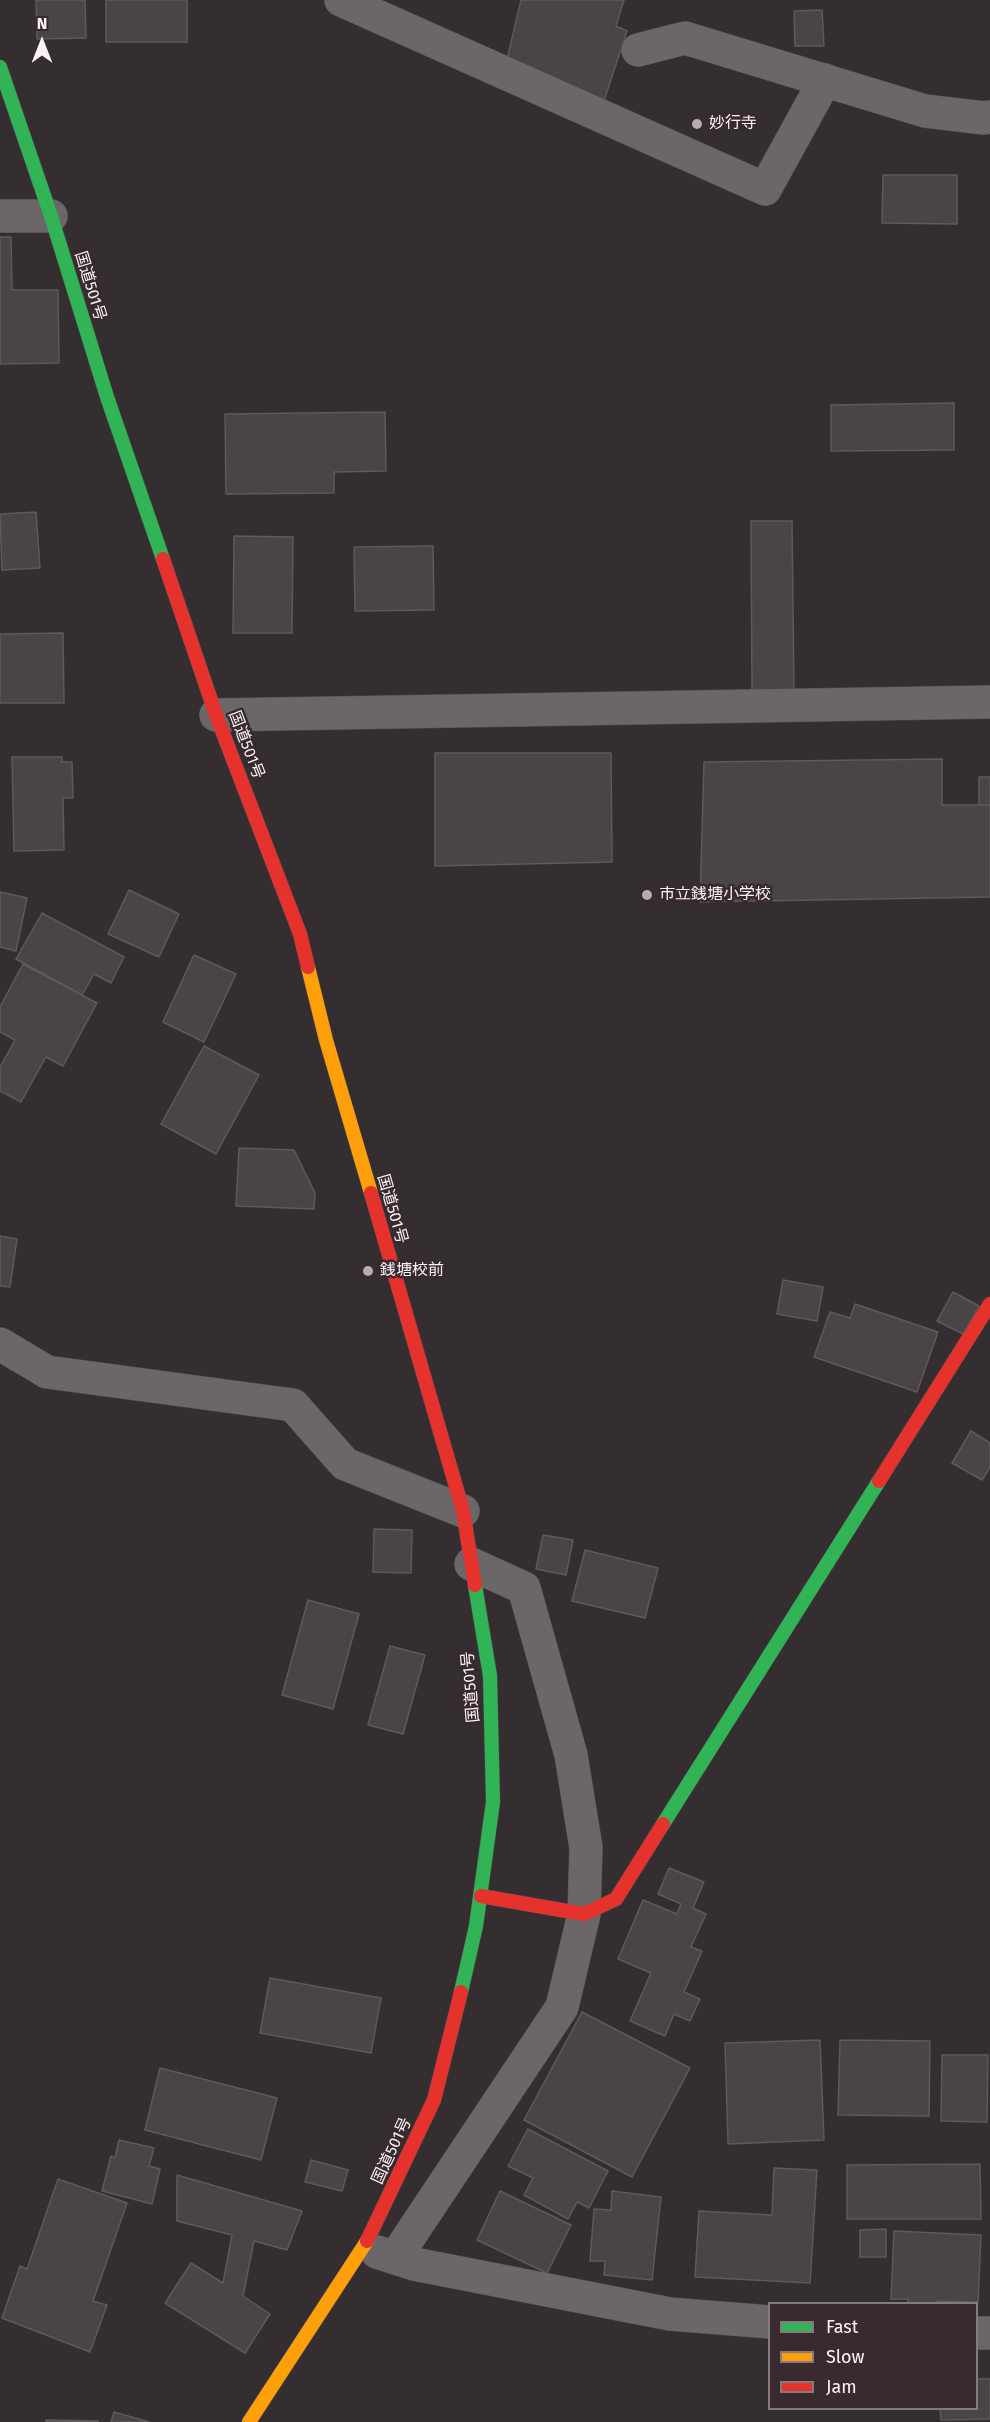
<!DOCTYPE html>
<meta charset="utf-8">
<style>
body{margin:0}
#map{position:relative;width:990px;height:2422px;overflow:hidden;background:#342e30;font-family:"Fira Sans",sans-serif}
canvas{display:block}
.legend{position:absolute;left:768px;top:2302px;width:210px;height:108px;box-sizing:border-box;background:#382a2f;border:2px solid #867a7e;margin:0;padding:8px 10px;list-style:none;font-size:18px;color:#fbf2f4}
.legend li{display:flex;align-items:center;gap:12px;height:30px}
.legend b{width:30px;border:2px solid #867a7e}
.north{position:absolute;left:12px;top:12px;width:60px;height:60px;-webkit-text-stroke:4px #382a2f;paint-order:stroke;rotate:0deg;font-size:16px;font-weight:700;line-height:24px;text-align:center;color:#fbf2f4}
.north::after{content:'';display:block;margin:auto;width:21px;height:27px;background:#fbf2f4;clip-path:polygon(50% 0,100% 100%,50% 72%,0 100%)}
</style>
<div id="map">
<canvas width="990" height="2422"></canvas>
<ul class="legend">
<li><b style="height:8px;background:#30b455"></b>Fast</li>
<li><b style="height:8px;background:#ff9f0a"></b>Slow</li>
<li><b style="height:8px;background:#e5322d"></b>Jam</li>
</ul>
<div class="north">N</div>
</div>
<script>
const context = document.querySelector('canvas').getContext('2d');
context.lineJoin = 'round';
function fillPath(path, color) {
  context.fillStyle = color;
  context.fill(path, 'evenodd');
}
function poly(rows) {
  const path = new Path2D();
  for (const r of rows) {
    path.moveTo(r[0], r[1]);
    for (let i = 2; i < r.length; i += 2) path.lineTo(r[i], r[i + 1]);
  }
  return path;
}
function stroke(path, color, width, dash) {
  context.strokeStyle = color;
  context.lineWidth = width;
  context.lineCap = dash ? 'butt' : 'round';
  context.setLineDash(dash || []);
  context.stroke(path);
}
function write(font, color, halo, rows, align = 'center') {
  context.font = font + ' "Fira Sans","Noto Sans JP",sans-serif';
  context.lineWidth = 5;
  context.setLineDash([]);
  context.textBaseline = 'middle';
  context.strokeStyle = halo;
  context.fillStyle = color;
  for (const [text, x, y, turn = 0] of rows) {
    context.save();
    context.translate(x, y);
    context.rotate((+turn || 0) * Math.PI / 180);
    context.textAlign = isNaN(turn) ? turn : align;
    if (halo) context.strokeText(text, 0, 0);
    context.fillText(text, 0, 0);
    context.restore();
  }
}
const building = poly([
 [36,0,85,0,86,38,37,39,36,0],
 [106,0,187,0,187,42,106,42,106,0],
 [521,0,624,0,616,26,627,31,600,113,505,68,521,0],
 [822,10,824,46,795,46,794,11,822,10],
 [883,175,957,175,957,224,882,223,883,175],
 [0,237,11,237,12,290,58,290,59,363,0,364,0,237],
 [954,403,954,450,831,451,831,405,954,403],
 [385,412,386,471,334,472,334,493,226,494,225,414,385,412],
 [36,512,40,568,2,570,0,514,36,512],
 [751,521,792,521,794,690,752,691,751,521],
 [234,536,293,537,292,633,233,633,234,536],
 [433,546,434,610,355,611,354,547,433,546],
 [63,633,64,703,0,703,0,634,63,633],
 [435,753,611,753,612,862,435,866,435,753],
 [12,757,62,757,62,762,72,762,73,798,63,798,64,850,14,851,12,757],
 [942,759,942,805,990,805,990,897,700,902,704,762,942,759],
 [979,777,990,777,990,805,979,805,979,777],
 [129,890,179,914,159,957,108,934,129,890],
 [0,892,27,898,16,951,0,947,0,892],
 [42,913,124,957,111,983,94,974,82,995,16,959,42,913],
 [194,955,236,974,204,1042,163,1022,194,955],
 [23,964,97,1003,63,1066,46,1057,21,1102,0,1091,0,1067,15,1040,0,1032,0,1007,23,964],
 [204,1046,259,1075,216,1154,161,1124,204,1046],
 [239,1148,294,1150,315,1193,314,1209,236,1206,239,1148],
 [0,1236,17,1239,10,1287,0,1286,0,1236],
 [783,1280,823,1287,817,1321,777,1314,783,1280],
 [953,1292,979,1306,963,1334,937,1321,953,1292],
 [855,1304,938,1332,917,1392,814,1357,830,1312,850,1318,855,1304],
 [971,1431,990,1443,990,1467,982,1480,952,1463,971,1431],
 [374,1529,412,1530,411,1573,373,1572,374,1529],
 [543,1535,573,1540,566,1575,536,1569,543,1535],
 [585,1550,658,1568,645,1618,572,1601,585,1550],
 [308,1600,359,1614,333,1709,282,1695,308,1600],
 [390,1646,425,1655,403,1734,368,1725,390,1646],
 [669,1868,704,1882,693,1908,706,1914,691,1947,702,1951,684,1992,700,1999,690,2021,674,2014,665,2036,630,2021,651,1973,618,1959,643,1900,677,1914,681,1904,658,1894,669,1868],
 [270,1978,381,1998,371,2053,260,2033,270,1978],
 [582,2012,690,2068,632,2177,524,2120,582,2012],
 [820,2040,824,2140,728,2144,725,2043,820,2040],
 [840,2040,930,2041,929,2116,838,2115,840,2040],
 [942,2055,988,2055,987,2122,941,2121,942,2055],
 [160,2068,277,2098,261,2160,145,2130,160,2068],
 [528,2129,608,2171,589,2208,577,2202,568,2219,524,2195,533,2178,508,2166,528,2129],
 [119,2140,154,2148,149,2166,160,2169,152,2204,102,2191,111,2156,115,2158,119,2140],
 [311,2160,348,2170,342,2191,305,2182,311,2160],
 [980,2164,981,2219,847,2219,847,2165,980,2164],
 [774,2168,817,2170,810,2283,695,2277,699,2211,772,2215,774,2168],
 [177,2175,302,2211,287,2250,254,2241,243,2296,270,2314,245,2353,165,2303,191,2263,223,2283,232,2235,177,2221,177,2175],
 [58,2179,127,2203,93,2301,107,2305,90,2352,2,2318,20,2266,27,2269,58,2179],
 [500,2191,571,2225,547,2273,477,2240,500,2191],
 [612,2191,661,2197,652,2280,604,2275,605,2261,590,2261,594,2209,611,2210,612,2191],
 [886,2229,886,2257,860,2257,860,2230,886,2229],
 [894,2231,981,2235,978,2302,937,2301,937,2304,908,2304,908,2299,891,2299,894,2231],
 [976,2379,990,2379,990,2419,941,2420,940,2408,976,2408,976,2379],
 [114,2412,149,2422,111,2422,114,2412],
 [46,2420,98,2421,98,2422,46,2422,46,2420]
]);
fillPath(building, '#4a4446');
stroke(building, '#5e595a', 1.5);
const street = poly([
 [341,0,765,189,825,80],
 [638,50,685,38,925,111,984,118,990,117],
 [0,216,51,216],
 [216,715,990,702],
 [0,1344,47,1372,293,1405,345,1464,463,1511],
 [377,2252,414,2264,670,2314,770,2322],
 [395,2258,562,2007,584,1914,586,1848,571,1755,524,1588,471,1564],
 [976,2333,990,2333]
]);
const fast = poly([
 [0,67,51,216,107,397,163,559],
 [663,1824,879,1481],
 [461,1992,476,1926,493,1802,490,1676,475,1585]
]);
const slow = poly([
 [308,967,326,1040,371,1193],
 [249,2422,367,2241]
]);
const jam = poly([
 [163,559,216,715,300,934,308,967],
 [371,1193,463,1511,475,1585],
 [879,1481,990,1304],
 [481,1896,584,1914,616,1899,663,1824],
 [367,2241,434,2100,461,1992]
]);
stroke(street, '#514b4d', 34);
stroke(fast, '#514b4d', 15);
stroke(slow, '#514b4d', 15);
stroke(jam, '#514b4d', 15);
stroke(street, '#6b6667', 33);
stroke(fast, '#30b455', 14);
stroke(slow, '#ff9f0a', 14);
stroke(jam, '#e5322d', 14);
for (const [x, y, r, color] of [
 [697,124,6,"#b5adaf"],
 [647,895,6,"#b5adaf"],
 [368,1271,6,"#b5adaf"]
]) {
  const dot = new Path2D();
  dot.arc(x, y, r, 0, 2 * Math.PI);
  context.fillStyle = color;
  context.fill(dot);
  stroke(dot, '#382a2f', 2);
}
write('16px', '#fbf2f4', '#382a2f', [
 ["妙行寺",709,124],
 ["市立銭塘小学校",659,895],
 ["銭塘校前",380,1271]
], 'left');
write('16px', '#fbf2f4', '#382a2f', [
 ["国道501号",90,286,73],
 ["国道501号",246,745,69],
 ["国道501号",392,1209,74],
 ["国道501号",471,1687,-95],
 ["国道501号",392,2151,-65]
]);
</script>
